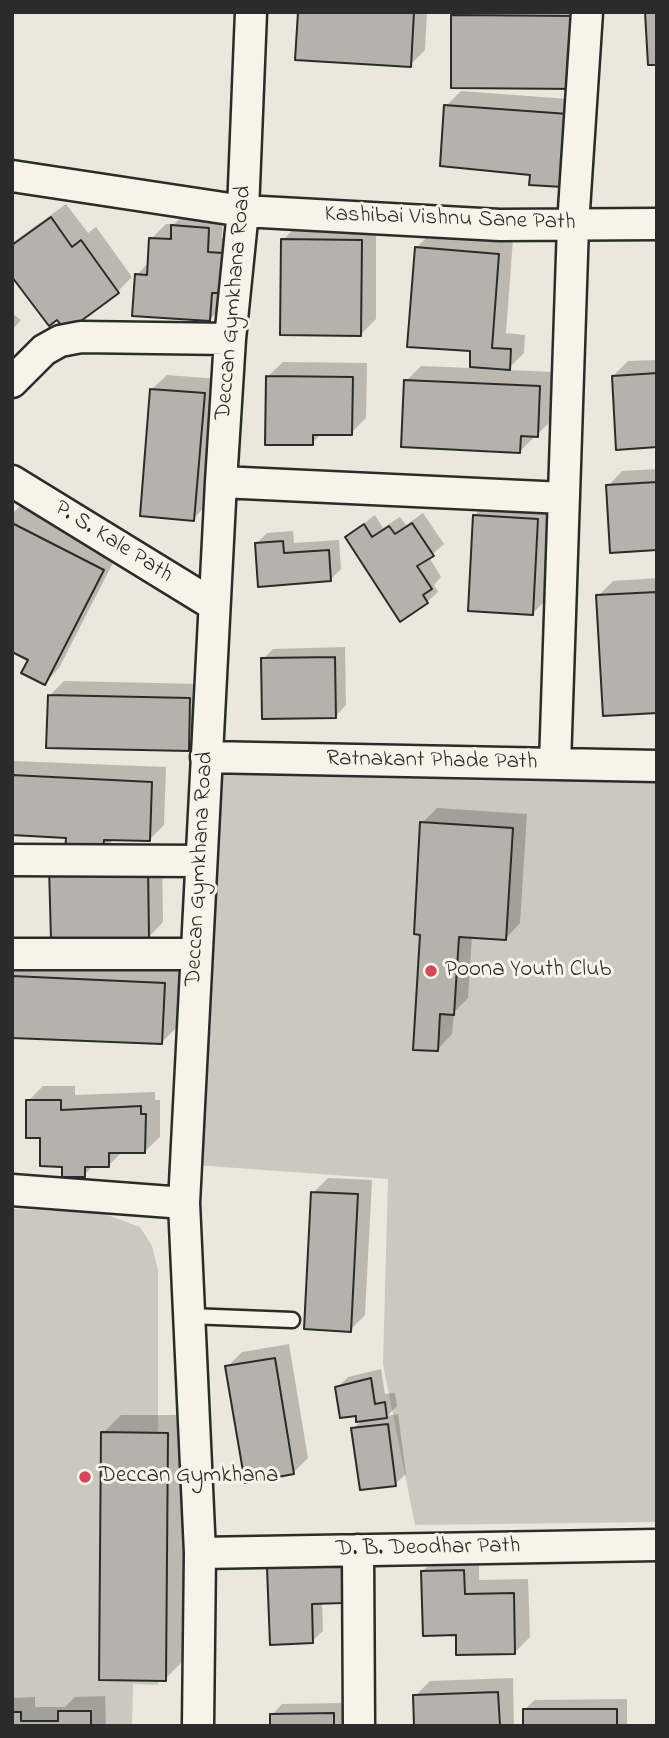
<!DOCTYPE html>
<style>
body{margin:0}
#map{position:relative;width:669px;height:1738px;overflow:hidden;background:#ebe7dd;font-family:"Indie Flower",sans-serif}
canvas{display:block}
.frame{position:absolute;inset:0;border:14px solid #2b2b2b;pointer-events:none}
</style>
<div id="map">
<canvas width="669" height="1738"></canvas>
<div class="frame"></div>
</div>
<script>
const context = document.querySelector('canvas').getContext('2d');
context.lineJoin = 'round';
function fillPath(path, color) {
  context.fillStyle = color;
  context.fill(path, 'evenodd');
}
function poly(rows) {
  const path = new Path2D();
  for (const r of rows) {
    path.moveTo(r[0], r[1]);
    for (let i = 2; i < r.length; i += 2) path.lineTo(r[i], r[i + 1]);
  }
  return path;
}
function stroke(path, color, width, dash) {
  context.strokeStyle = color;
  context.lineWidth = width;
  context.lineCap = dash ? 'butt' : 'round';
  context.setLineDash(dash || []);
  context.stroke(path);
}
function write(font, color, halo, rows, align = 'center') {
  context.font = font + ' "Indie Flower",sans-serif';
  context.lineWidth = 6;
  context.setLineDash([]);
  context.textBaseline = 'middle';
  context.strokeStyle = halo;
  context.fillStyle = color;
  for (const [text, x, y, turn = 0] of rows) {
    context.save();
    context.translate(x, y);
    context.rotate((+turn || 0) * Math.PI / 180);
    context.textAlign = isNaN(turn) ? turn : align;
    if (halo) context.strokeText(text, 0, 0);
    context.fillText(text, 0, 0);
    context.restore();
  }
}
fillPath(poly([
 [216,769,657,777,657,1522,415,1525,383,1364,388,1179,196,1165],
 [12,1209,102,1213,140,1227,152,1246,158,1270,158,1685,133,1684,132,1726,12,1726]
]), '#cbc8bf');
fillPath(poly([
 [300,12,427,12,425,50,410,65],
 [456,12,593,12,578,87,452,16],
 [461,91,582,100,532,173,446,106],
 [66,204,88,233,96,227,132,277,117,292,58,318,12,275,12,243],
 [188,211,223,213,222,238,237,239,225,305,210,319,137,275,149,262,151,239,166,224,174,224],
 [297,225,376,226,376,319,361,334,283,240],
 [431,233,513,239,506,333,525,335,524,353,507,370,555,372,552,420,520,451,406,381,421,366,471,368,472,350,416,248],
 [12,313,21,320,12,330],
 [657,360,657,446,613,376,628,361],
 [283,362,367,363,366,418,351,433,322,433,312,443,268,376],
 [167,375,219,379,208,504,193,519,152,389],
 [657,469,657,548,608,486,622,471],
 [489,501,552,504,548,598,533,613,474,516],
 [21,505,117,555,59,668,45,683,31,660,12,650,12,514],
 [423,513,444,544,429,557,441,577,434,585,438,592,427,602,347,537,375,515,383,528,400,517,406,525],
 [293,531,294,543,339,540,341,569,330,580,257,543,267,533],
 [657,578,657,711,598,596,613,581],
 [345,647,346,705,336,716,263,659,273,649],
 [64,681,204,684,203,734,188,749,49,696],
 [14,761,166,767,164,825,149,840,115,838,101,852,162,851,163,922,149,937,66,853,68,836,12,834],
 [437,808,527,814,520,923,506,938,472,936,468,998,454,1012,452,1034,438,1049,421,933,422,823],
 [12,962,179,969,177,1027,162,1042,12,1036],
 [43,1086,75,1086,75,1095,155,1092,155,1100,160,1100,160,1137,145,1151,122,1152,109,1165,94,1165,84,1175,64,1165,42,1136,28,1101],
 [328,1178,372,1180,365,1315,350,1330,313,1193],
 [289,1344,308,1458,293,1473,227,1367,242,1352],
 [381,1369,385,1394,395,1393,397,1406,387,1416,398,1414,406,1474,395,1484,353,1429,363,1419,337,1388,348,1377],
 [121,1415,185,1415,183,1661,165,1679,103,1433],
 [352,1556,353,1591,342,1601,322,1602,323,1631,312,1641,269,1569,280,1558],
 [479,1556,479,1580,528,1579,530,1637,515,1652,457,1633,422,1572,437,1557],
 [513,1678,514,1726,416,1726,415,1696,430,1681],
 [105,1696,106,1726,12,1726,12,1698,35,1697,35,1707,65,1707,75,1697],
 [627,1699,627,1726,524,1726,524,1710,535,1700],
 [344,1703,344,1726,272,1726,272,1715,282,1704]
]), '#0003');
const building = poly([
 [298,12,414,12,411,67,295,60,298,12],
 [645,12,657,12,657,65,648,65,645,12],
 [451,15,579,16,578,89,451,88,451,15],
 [444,105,568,114,563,187,529,185,530,175,440,166,444,105],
 [51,217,72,247,81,240,119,293,66,332,57,320,49,326,12,277,12,245,51,217],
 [171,225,209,228,208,252,223,253,220,293,212,293,210,321,132,316,135,274,147,275,149,238,171,239,171,225],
 [281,239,362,240,361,336,280,335,281,239],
 [415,247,499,254,492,348,511,349,510,370,470,367,470,351,407,347,415,247],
 [657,373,657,447,616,450,612,376,657,373],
 [266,376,353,377,352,435,313,435,313,445,265,445,266,376],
 [404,380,540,386,538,437,521,436,520,453,401,447,404,380],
 [150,389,205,393,194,521,140,516,150,389],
 [657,482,657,550,610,553,606,485,657,482],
 [473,515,538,519,533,615,468,611,473,515],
 [12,523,104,570,45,685,21,673,28,660,12,652,12,523],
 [412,523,434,556,417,566,432,589,423,595,428,603,400,622,345,537,364,524,372,537,389,526,395,534,412,523],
 [283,541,284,553,329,550,331,581,258,587,255,543,283,541],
 [657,592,657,713,603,716,596,595,657,592],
 [335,657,336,718,262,719,261,658,335,657],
 [48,695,190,698,189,751,46,748,48,695],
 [12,775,152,782,150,841,104,840,103,852,65,851,66,838,12,835,12,775],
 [420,822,513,828,506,940,459,937,454,1015,440,1014,438,1051,413,1050,420,935,414,934,420,822],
 [148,865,149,938,51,940,49,867,148,865],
 [12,976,165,983,162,1044,12,1038,12,976],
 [26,1100,61,1100,61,1110,141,1106,141,1114,146,1114,145,1153,109,1153,109,1167,85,1167,85,1177,62,1177,62,1167,40,1166,40,1138,26,1138,26,1100],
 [311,1192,358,1194,351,1332,304,1329,311,1192],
 [275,1358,294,1474,245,1483,225,1366,275,1358],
 [371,1378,375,1404,385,1402,387,1418,356,1422,356,1416,340,1418,335,1387,371,1378],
 [388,1424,396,1486,360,1490,351,1428,388,1424],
 [101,1432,168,1433,166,1681,99,1680,101,1432],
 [342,1566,343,1603,312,1604,313,1643,270,1645,267,1568,342,1566],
 [464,1570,465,1594,514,1593,515,1654,456,1655,456,1635,423,1636,421,1571,464,1570],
 [498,1692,500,1726,414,1726,413,1695,498,1692],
 [523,1709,617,1709,617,1726,523,1726,523,1709],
 [58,1711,91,1711,91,1726,12,1726,12,1712,21,1712,21,1721,58,1721,58,1711],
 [334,1713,334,1726,270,1726,270,1714,334,1713]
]);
fillPath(building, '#b5b2ab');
stroke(building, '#2b2b2b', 2);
const lane = poly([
 [189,1316,292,1320]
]);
const street = poly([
 [12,176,243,211,500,225,657,224],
 [12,382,44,350,60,341,81,337,230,339],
 [12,481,214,605],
 [221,482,564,498],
 [206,757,657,766],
 [555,764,573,225,587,12],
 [12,860,201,861],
 [12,954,196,954],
 [12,1190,184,1203],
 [358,1550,359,1726],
 [200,1553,657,1545],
 [198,1726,200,1553,184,1203,221,482,230,339,243,211,251,12]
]);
stroke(lane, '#2b2b2b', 19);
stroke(street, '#2b2b2b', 35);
stroke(lane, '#f7f3e8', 14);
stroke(street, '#f7f3e8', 30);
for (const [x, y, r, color] of [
 [431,971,7,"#d1495b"],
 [85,1477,7,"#d1495b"]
]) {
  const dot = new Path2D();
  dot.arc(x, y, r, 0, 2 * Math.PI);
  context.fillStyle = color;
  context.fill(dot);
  stroke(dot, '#f7f3e8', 2.5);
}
write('23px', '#2b2b2b', '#f7f3e8', [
 ["Kashibai Vishnu Sane Path",450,220,2],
 ["Deccan Gymkhana Road",235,303,-85],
 ["P. S. Kale Path",113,543,32],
 ["Ratnakant Phade Path",432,762,1],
 ["Deccan Gymkhana Road",201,869,-87],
 ["D. B. Deodhar Path",428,1549,-1]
]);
write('23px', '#2b2b2b', '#f7f3e8', [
 ["Poona Youth Club",445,971],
 ["Deccan Gymkhana",99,1477]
], 'left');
</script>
